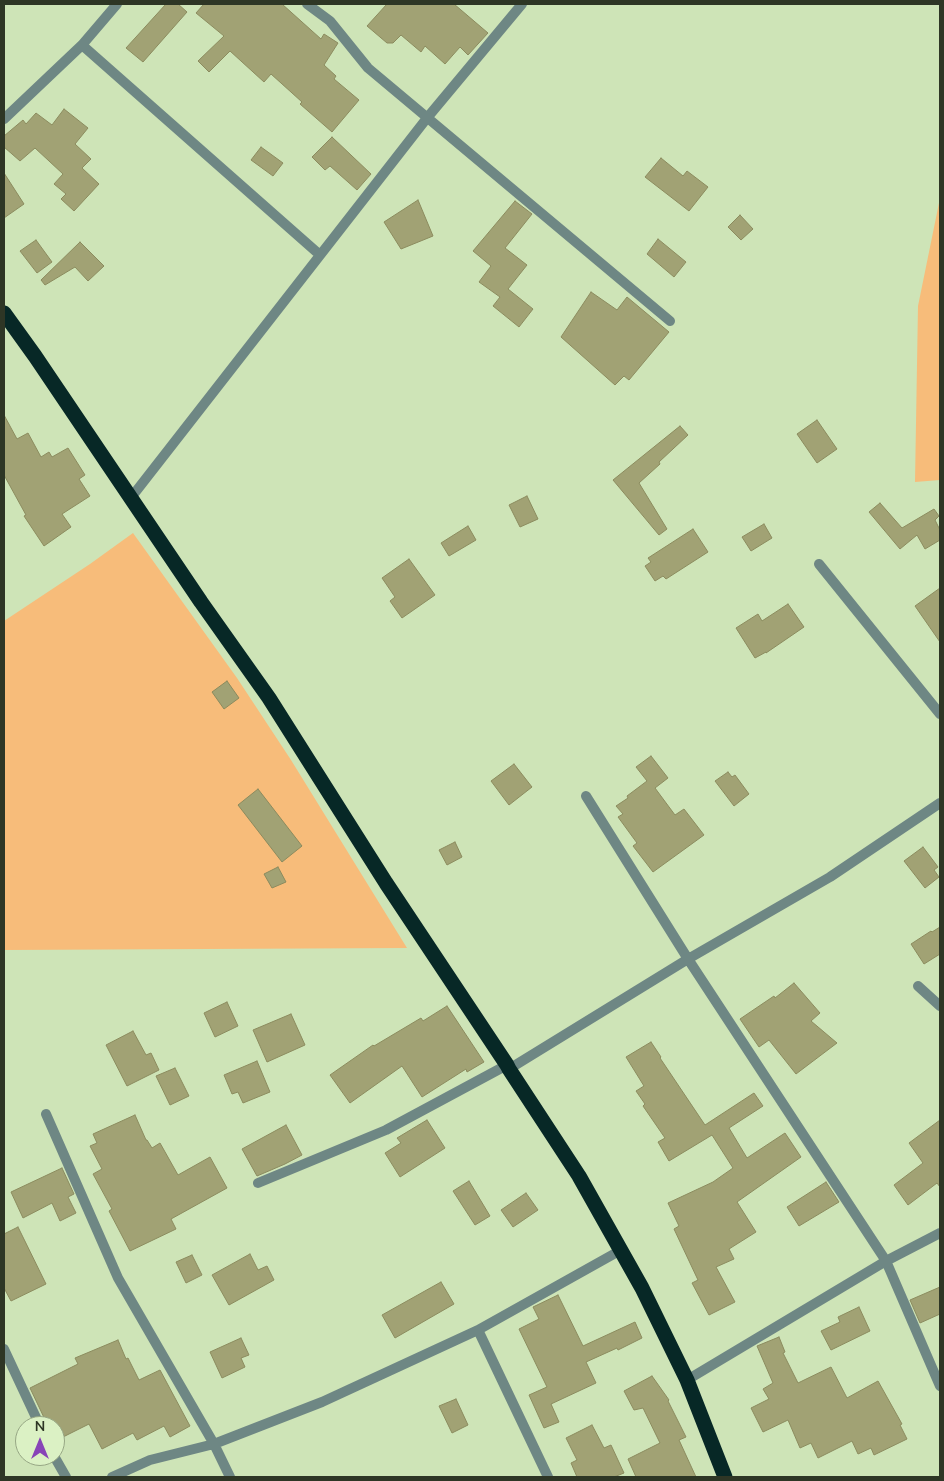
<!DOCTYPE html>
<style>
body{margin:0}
#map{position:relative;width:944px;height:1481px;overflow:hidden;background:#cee4b7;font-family:"Nunito Sans",sans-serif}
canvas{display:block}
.frame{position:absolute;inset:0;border:5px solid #2e3625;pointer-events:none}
.north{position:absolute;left:15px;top:1416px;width:50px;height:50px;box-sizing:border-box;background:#dbf1c4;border:1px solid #96a684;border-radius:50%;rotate:0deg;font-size:14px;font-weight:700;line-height:20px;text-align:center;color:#2e3625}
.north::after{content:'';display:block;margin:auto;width:18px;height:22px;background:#8844b7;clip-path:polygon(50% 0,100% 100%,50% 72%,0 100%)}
</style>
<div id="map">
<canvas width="944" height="1481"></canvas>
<div class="frame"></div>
<div class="north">N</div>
</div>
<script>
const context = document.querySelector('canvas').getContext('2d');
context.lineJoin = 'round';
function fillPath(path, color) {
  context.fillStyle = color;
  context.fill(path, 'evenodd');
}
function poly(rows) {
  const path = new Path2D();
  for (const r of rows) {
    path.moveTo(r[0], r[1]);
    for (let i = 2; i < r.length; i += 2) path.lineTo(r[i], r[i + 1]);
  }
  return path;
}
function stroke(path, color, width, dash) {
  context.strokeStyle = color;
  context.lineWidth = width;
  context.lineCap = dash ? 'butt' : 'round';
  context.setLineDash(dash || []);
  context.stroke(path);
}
fillPath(poly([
 [940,198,940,480,915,482,918,306],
 [133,533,237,678,291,760,407,948,4,950,4,621,90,564]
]), '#f7bc7a');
const building = poly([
 [166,4,178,4,187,12,143,62,126,48,166,4],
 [204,4,282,4,321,39,324,34,338,43,324,65,336,76,334,79,359,100,332,132,300,104,302,102,271,74,264,82,230,51,209,72,198,61,224,36,196,13,204,4],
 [387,4,454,4,488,33,468,55,460,47,445,64,425,46,421,52,401,35,393,43,387,43,367,26,387,4],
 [64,109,88,128,75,144,91,159,82,168,99,184,74,211,61,199,66,194,54,184,63,174,35,148,20,161,4,147,4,136,23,120,26,124,36,113,52,125,64,109],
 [332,137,371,174,357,190,330,166,325,170,312,157,332,137],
 [261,147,283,163,273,176,251,160,261,147],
 [661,158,683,176,687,171,708,187,689,211,645,177,661,158],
 [4,173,24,204,4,218,4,173],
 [418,200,433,236,401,249,384,222,418,200],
 [515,201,532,214,505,248,527,265,508,289,533,309,519,327,493,306,500,297,479,282,491,266,473,251,515,201],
 [740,215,753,229,741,240,728,227,740,215],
 [658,239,686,262,674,277,647,254,658,239],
 [36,240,52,262,37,273,20,251,36,240],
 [80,242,104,266,88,281,75,267,45,285,41,280,80,242],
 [591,292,617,310,627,297,669,332,629,380,624,376,615,385,561,337,591,292],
 [4,415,17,439,28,433,41,457,49,452,52,457,68,448,85,475,79,479,90,496,62,514,71,527,44,546,24,516,26,515,4,475,4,415],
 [817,420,837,449,817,463,797,434,817,420],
 [680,426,688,435,659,462,660,464,639,483,667,529,659,535,613,480,680,426],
 [527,496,538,519,520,527,509,505,527,496],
 [880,503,902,528,934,509,939,516,935,520,940,530,940,540,925,549,917,535,900,549,869,512,880,503],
 [764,524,772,538,751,551,742,537,764,524],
 [468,526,476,540,449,556,441,543,468,526],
 [693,529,708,552,666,579,663,576,655,581,645,566,651,562,648,558,693,529],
 [409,559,435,595,402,618,390,601,395,597,382,578,409,559],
 [940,588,940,642,915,606,940,588],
 [788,604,804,627,766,653,766,652,755,658,736,628,758,614,762,621,788,604],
 [227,681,239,698,224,709,212,692,227,681],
 [651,756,668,778,655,788,675,815,684,809,704,835,653,872,633,846,637,843,618,817,623,814,616,806,628,798,627,796,647,781,636,767,651,756],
 [514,764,532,787,509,805,491,781,514,764],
 [728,772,732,777,735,775,749,794,734,806,715,781,728,772],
 [258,789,302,846,282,862,238,805,258,789],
 [455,842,462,857,447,865,439,850,455,842],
 [923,847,938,867,934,870,939,877,925,888,904,861,923,847],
 [278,867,286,882,272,888,264,874,278,867],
 [940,927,940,954,924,964,911,944,931,931,932,932,940,927],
 [794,983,820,1013,811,1021,837,1043,796,1074,769,1040,759,1047,740,1019,774,996,775,998,794,983],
 [227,1002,238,1026,215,1037,204,1013,227,1002],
 [447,1006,484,1062,467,1072,466,1069,422,1097,402,1066,350,1103,330,1075,373,1045,374,1046,421,1018,423,1021,447,1006],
 [291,1014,305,1045,267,1062,253,1030,291,1014],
 [133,1031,146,1055,151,1053,159,1070,127,1086,106,1045,133,1031],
 [651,1042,661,1057,660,1058,705,1125,754,1093,763,1106,729,1128,747,1158,785,1133,801,1157,737,1202,756,1232,729,1249,734,1259,716,1267,735,1302,709,1315,692,1283,698,1280,674,1229,679,1226,668,1203,713,1182,733,1168,712,1135,669,1161,658,1142,665,1138,643,1106,645,1104,636,1091,644,1086,626,1057,651,1042],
 [257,1061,270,1092,243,1103,238,1092,232,1094,224,1075,257,1061],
 [175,1068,189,1096,170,1105,156,1076,175,1068],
 [135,1115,146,1140,147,1140,152,1148,160,1143,178,1175,210,1157,227,1188,171,1219,176,1229,130,1251,109,1211,112,1209,93,1174,102,1169,90,1146,97,1143,93,1134,135,1115],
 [427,1120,445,1148,400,1177,385,1153,401,1143,397,1138,427,1120],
 [940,1120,940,1187,937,1183,908,1205,894,1185,923,1163,909,1143,940,1120],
 [286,1125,302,1155,285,1164,257,1176,242,1149,286,1125],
 [62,1168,74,1194,68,1197,76,1213,60,1221,52,1203,23,1218,11,1192,62,1168],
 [469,1181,490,1216,475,1225,453,1191,469,1181],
 [826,1182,839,1202,799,1226,787,1207,826,1182],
 [526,1193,538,1210,513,1227,501,1210,526,1193],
 [18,1227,46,1284,11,1301,4,1288,4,1234,18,1227],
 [250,1254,258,1270,267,1266,274,1280,229,1305,212,1275,250,1254],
 [192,1255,202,1275,186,1283,176,1262,192,1255],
 [441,1282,454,1304,395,1338,382,1315,441,1282],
 [940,1287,940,1314,920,1323,910,1300,940,1287],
 [558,1295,583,1346,635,1322,642,1338,618,1350,617,1348,586,1362,596,1383,551,1404,559,1422,544,1428,529,1395,547,1387,519,1329,539,1319,533,1307,558,1295],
 [859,1307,870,1331,831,1350,821,1331,840,1322,838,1317,859,1307],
 [779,1337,785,1352,783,1353,798,1383,831,1367,847,1398,878,1381,902,1424,900,1425,907,1439,874,1455,871,1448,858,1454,852,1441,818,1458,811,1443,800,1448,788,1420,763,1432,751,1408,769,1399,763,1389,773,1383,757,1346,779,1337],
 [241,1338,249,1355,241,1358,245,1367,222,1378,210,1352,241,1338],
 [118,1340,126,1359,128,1358,139,1380,160,1370,190,1426,170,1437,164,1426,137,1440,133,1433,102,1449,89,1424,55,1441,55,1426,48,1426,30,1388,78,1364,75,1358,118,1340],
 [652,1376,669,1400,668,1401,686,1437,679,1440,696,1477,636,1477,628,1459,660,1443,643,1408,634,1410,624,1391,652,1376],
 [456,1399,468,1425,452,1433,439,1406,456,1399],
 [592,1425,604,1448,611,1445,624,1473,614,1477,577,1477,571,1463,577,1460,566,1438,592,1425]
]);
fillPath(building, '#a1a274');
stroke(building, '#8b8b5e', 1);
stroke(poly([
 [307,4,330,21,368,68,670,321],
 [82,45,320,255],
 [4,119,82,45,117,4],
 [130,499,427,118,522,4],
 [819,564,940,714],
 [586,796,688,959,886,1261,940,1386],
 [918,986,940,1006],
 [509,1069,688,959,830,877,940,803],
 [46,1114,118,1278,214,1444,230,1477],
 [258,1183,386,1130,507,1065],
 [478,1330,548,1477],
 [4,1349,40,1426],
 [687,1380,886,1261,940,1233],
 [54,1456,66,1477],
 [112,1477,150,1460,214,1444,322,1402,478,1330,621,1250]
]), '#6e8784', 10);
stroke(poly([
 [4,313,35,356,201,602,269,698,386,883,507,1065,509,1069,579,1176,642,1288,687,1380,725,1477]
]), '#072826', 15);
</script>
